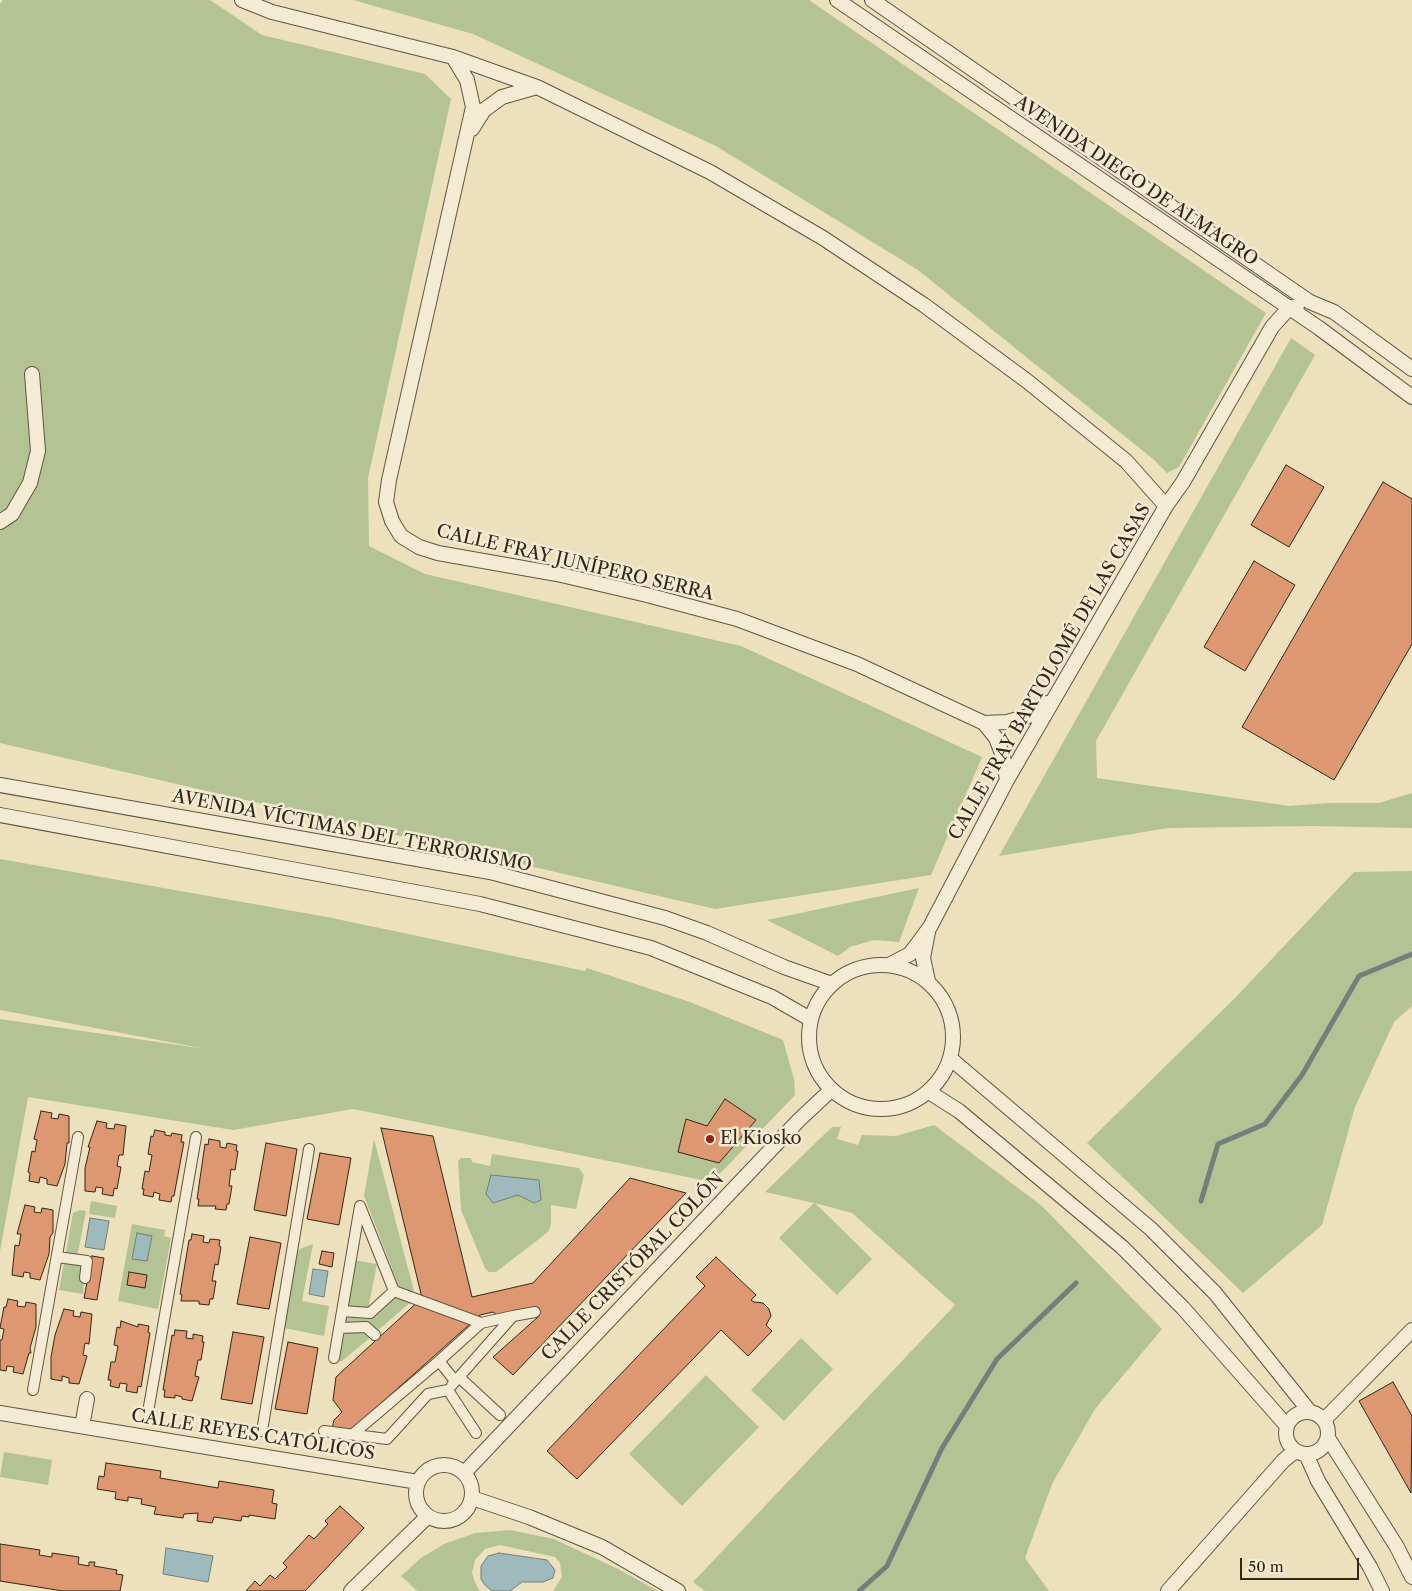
<!DOCTYPE html>
<meta charset="utf-8">
<style>
body{margin:0}
#map{position:relative;width:1412px;height:1591px;overflow:hidden;background:#ede0bd;font-family:"Libre Caslon Text",serif}
canvas{display:block}
.scale{position:absolute;left:1240px;top:1558px;width:119px;height:22px;box-sizing:border-box;border:2px solid #332718;border-top:0;padding-left:6px;font-size:15px;line-height:18px;white-space:nowrap;color:#332718;-webkit-text-stroke:4px #f3ebd4;paint-order:stroke}
</style>
<div id="map">
<canvas width="1412" height="1591"></canvas>
<div class="scale">50 m</div>
</div>
<script>
const context = document.querySelector('canvas').getContext('2d');
context.lineJoin = 'round';
function fillPath(path, color) {
  context.fillStyle = color;
  context.fill(path, 'evenodd');
}
function poly(rows) {
  const path = new Path2D();
  for (const r of rows) {
    if (r.length === 3) {
      path.moveTo(r[0] + r[2], r[1]);
      path.arc(r[0], r[1], r[2], 0, 2 * Math.PI);
      continue;
    }
    path.moveTo(r[0], r[1]);
    for (let i = 2; i < r.length; i += 2) path.lineTo(r[i], r[i + 1]);
  }
  return path;
}
function stroke(path, color, width, dash) {
  context.strokeStyle = color;
  context.lineWidth = width;
  context.lineCap = dash ? 'butt' : 'round';
  context.setLineDash(dash || []);
  context.stroke(path);
}
function write(font, color, halo, rows, align = 'center') {
  context.font = font + ' "Libre Caslon Text",serif';
  context.lineWidth = 5;
  context.setLineDash([]);
  context.textBaseline = 'middle';
  context.strokeStyle = halo;
  context.fillStyle = color;
  for (const [text, x, y, turn = 0] of rows) {
    context.save();
    context.translate(x, y);
    context.rotate((+turn || 0) * Math.PI / 180);
    context.textAlign = isNaN(turn) ? turn : align;
    if (halo) context.strokeText(text, 0, 0);
    context.fillText(text, 0, 0);
    context.restore();
  }
}
fillPath(poly([
 [3,0,210,0,262,35,425,74,451,99,368,478,369,546,425,574,741,646,982,757,931,875,715,909,0,743,0,4],
 [353,0,809,0,1266,313,1179,467,1167,473,1153,459,918,270,716,146,473,34],
 [1291,338,1315,355,1096,741,1097,778,1289,806,1330,803,1379,803,1412,793,1412,828,1312,826,1168,828,999,856],
 [0,859,327,917,585,971,587,968,690,1002,783,1040,794,1079,795,1095,712,1182,353,1109,233,1130,28,1097,0,1251,0,1019,206,1049,0,1010],
 [1412,871,1412,1006,1394,1022,1355,1107,1322,1225,1243,1293,1087,1143,1235,998,1354,872],
 [919,888,899,942,874,940,850,947,838,956,767,920],
 [934,1125,1042,1206,1162,1329,1095,1409,1052,1484,1025,1558,1049,1591,705,1591,693,1582,955,1305,852,1213,815,1203,872,1259,837,1295,779,1238,814,1203,765,1192,832,1127,841,1127,837,1139,858,1145,862,1135,896,1136],
 [374,1139,415,1295,400,1289,364,1196],
 [492,1154,579,1168,584,1175,576,1209,551,1205,551,1225,548,1232,496,1272,489,1272,485,1268,461,1210,458,1161,461,1158,471,1158,472,1162,490,1166],
 [91,1201,117,1206,115,1218,89,1214],
 [80,1210,86,1211,76,1263,85,1264,83,1294,59,1290,73,1213],
 [132,1224,165,1230,164,1236,171,1238,158,1309,118,1301],
 [313,1244,302,1301,329,1306,324,1336,284,1328,295,1256,300,1249],
 [353,1260,377,1264,368,1310,345,1306],
 [393,1296,411,1302,376,1332,341,1326,343,1318,370,1316],
 [366,1329,372,1336,342,1361,336,1361,341,1330],
 [801,1338,833,1369,784,1421,751,1390],
 [706,1375,759,1427,682,1506,629,1454],
 [4,1452,52,1460,48,1485,0,1477],
 [510,1530,554,1539,618,1569,658,1591,553,1591,562,1577,560,1563,555,1557,500,1545,485,1549,475,1560,472,1573,476,1585,480,1591,417,1591,401,1576,421,1558,444,1544,475,1533]
]), '#b4c394');
const water = poly([
 [491,1175,539,1180,541,1200,534,1203,518,1195,493,1203,486,1194,491,1175],
 [90,1218,109,1221,104,1250,85,1247,90,1218],
 [137,1233,152,1236,147,1261,132,1259,137,1233],
 [313,1269,328,1271,324,1297,309,1294,313,1269],
 [166,1548,213,1556,208,1582,163,1574,166,1548],
 [499,1553,547,1560,555,1570,553,1578,543,1582,522,1582,510,1591,492,1591,485,1585,481,1579,481,1566,488,1556,499,1553]
]);
fillPath(water, '#9ebabc');
stroke(water, '#737f7a', 1);
stroke(poly([
 [1201,1201,1218,1144,1265,1124,1302,1075,1359,976,1412,954],
 [859,1591,887,1566,942,1448,997,1359,1076,1283]
]), '#737f7a', 5);
const building = poly([
 [1286,465,1324,487,1289,547,1251,525,1286,465],
 [1383,482,1412,499,1412,644,1334,780,1242,727,1383,482],
 [1254,561,1295,585,1245,671,1204,647,1254,561],
 [725,1099,756,1120,719,1163,678,1152,686,1119,707,1126,725,1099],
 [41,1111,52,1113,51,1118,58,1119,59,1114,69,1116,69,1143,67,1143,65,1164,57,1186,47,1184,47,1179,40,1177,39,1183,29,1181,30,1173,28,1172,32,1151,35,1152,37,1140,34,1139,41,1111],
 [97,1121,107,1123,106,1128,114,1129,115,1124,126,1126,123,1155,119,1155,117,1166,121,1167,117,1189,114,1188,113,1196,102,1194,103,1188,96,1187,95,1192,85,1191,85,1168,90,1147,88,1147,97,1121],
 [381,1128,433,1136,472,1297,533,1283,630,1178,686,1193,513,1375,493,1357,538,1317,537,1311,497,1315,493,1312,480,1315,350,1431,332,1429,334,1420,342,1412,333,1400,336,1377,422,1298,381,1128],
 [155,1130,165,1132,165,1135,171,1136,172,1133,182,1135,181,1142,184,1142,174,1196,172,1196,171,1202,159,1200,160,1194,154,1192,153,1197,143,1195,144,1189,142,1189,145,1171,149,1172,152,1155,148,1154,151,1136,153,1137,155,1130],
 [209,1139,220,1141,220,1147,226,1148,227,1143,237,1145,236,1151,238,1151,235,1170,231,1169,229,1186,232,1186,229,1204,227,1204,226,1210,215,1209,216,1206,198,1206,199,1199,197,1199,205,1144,208,1145,209,1139],
 [266,1143,297,1149,286,1216,254,1210,266,1143],
 [320,1153,351,1158,339,1225,307,1219,320,1153],
 [25,1205,35,1207,34,1212,41,1213,42,1208,53,1210,53,1233,50,1237,49,1254,40,1280,30,1278,30,1273,24,1272,23,1277,12,1275,15,1245,19,1246,21,1234,17,1234,25,1205],
 [192,1234,204,1236,203,1242,209,1243,210,1239,220,1240,219,1246,221,1247,218,1265,215,1264,212,1281,216,1281,213,1299,210,1299,209,1305,199,1304,199,1301,181,1301,182,1295,180,1294,189,1240,191,1240,192,1234],
 [250,1237,281,1243,269,1309,237,1304,250,1237],
 [322,1251,334,1253,332,1267,319,1264,322,1251],
 [92,1256,104,1258,97,1300,84,1298,92,1256],
 [716,1257,756,1295,751,1300,754,1302,763,1303,769,1309,771,1316,766,1325,772,1331,748,1356,721,1330,577,1479,547,1451,705,1286,696,1277,716,1257],
 [129,1272,147,1275,145,1288,127,1285,129,1272],
 [8,1299,18,1301,17,1306,25,1307,26,1302,36,1304,36,1327,30,1348,31,1353,29,1353,23,1374,13,1372,14,1367,7,1366,6,1371,0,1370,0,1340,2,1340,4,1329,0,1328,4,1307,6,1307,8,1299],
 [64,1309,74,1311,73,1316,80,1317,81,1312,92,1314,89,1344,85,1343,83,1355,87,1356,79,1384,69,1383,69,1378,62,1376,62,1381,51,1379,51,1357,55,1335,64,1309],
 [121,1321,138,1327,138,1324,149,1326,148,1332,150,1333,141,1387,138,1386,137,1393,126,1391,127,1384,120,1383,119,1388,110,1386,111,1380,108,1380,111,1362,115,1362,118,1346,114,1345,117,1327,120,1328,121,1321],
 [175,1330,187,1331,186,1338,193,1339,193,1334,203,1336,202,1342,204,1342,201,1360,198,1360,195,1376,199,1377,192,1401,182,1399,182,1397,175,1395,175,1398,164,1397,165,1390,163,1390,172,1335,174,1336,175,1330],
 [233,1332,264,1337,252,1404,221,1399,233,1332],
 [288,1342,318,1348,307,1414,275,1409,288,1342],
 [1393,1382,1412,1416,1411,1493,1359,1401,1393,1382],
 [106,1463,161,1471,160,1478,218,1488,219,1481,274,1490,272,1503,277,1504,275,1519,249,1515,249,1517,242,1516,241,1521,214,1517,212,1523,197,1521,198,1513,184,1514,183,1518,154,1514,156,1507,141,1504,142,1499,128,1497,128,1501,115,1499,116,1492,97,1489,99,1476,104,1477,106,1463],
 [340,1506,364,1528,305,1591,246,1591,255,1581,260,1586,270,1575,275,1579,287,1567,283,1563,309,1535,314,1539,328,1524,325,1521,340,1506],
 [0,1544,40,1550,39,1555,52,1557,52,1553,79,1557,78,1564,89,1566,89,1562,95,1562,94,1566,117,1570,116,1574,123,1575,120,1591,63,1591,0,1581,0,1544]
]);
fillPath(building, '#dd9771');
stroke(building, '#332718', 1);
const pedestrian = poly([
 [57,1257,87,1261,85,1278],
 [342,1311,370,1313,394,1291],
 [339,1328,366,1327,375,1335],
 [334,1358,360,1206,394,1291,481,1323],
 [439,1361,481,1323,513,1316],
 [459,1377,500,1415],
 [452,1385,513,1316,535,1312],
 [33,1390,78,1137],
 [148,1412,196,1137],
 [262,1431,309,1149],
 [324,1431,387,1439,428,1394,448,1390,476,1433],
 [353,1434,439,1361,455,1381]
]);
const minor = poly([
 [242,0,272,12,453,57,537,87,710,172,823,238,924,305,1027,381,1126,461,1166,506,1007,780,930,927,910,954,889,965],
 [837,0,1319,328,1412,397],
 [872,0,1310,302,1334,312,1412,369],
 [453,57,467,80,473,107,389,480,386,502,392,521,401,536,419,547,438,553,557,574,647,595,737,619,857,664,984,723,996,738,1003,756,1007,780],
 [472,129,484,110,502,97,537,87],
 [1166,506,1183,482,1272,327,1289,308,1297,306],
 [0,522,12,514,30,483,38,451,32,374],
 [984,723,1007,722,1032,715,1047,703],
 [0,785,490,872,665,918,707,933,784,967,832,984],
 [0,815,480,904,651,948,772,997,810,1019],
 [881,1037,72],
 [928,981,923,958,928,932],
 [951,1059,1151,1229,1215,1293,1310,1412],
 [929,1092,959,1111,1122,1247,1183,1308,1287,1426],
 [1307,1433,21],
 [0,1413,418,1482],
 [1324,1420,1412,1330],
 [82,1426,87,1399],
 [1328,1438,1397,1547,1412,1577],
 [1306,1454,1318,1481,1370,1567,1382,1591],
 [444,1493,28],
 [464,1473,799,1120,831,1090],
 [472,1498,529,1517,602,1547,678,1591],
 [351,1591,428,1516],
 [1168,1591,1283,1461,1295,1451]
]);
stroke(pedestrian, '#625541', 12);
stroke(minor, '#625541', 16);
stroke(pedestrian, '#f3ebd4', 10);
stroke(minor, '#f3ebd4', 14);
for (const [x, y, r, color] of [
 [710,1139,5,"#8f2418"]
]) {
  const dot = new Path2D();
  dot.arc(x, y, r, 0, 2 * Math.PI);
  context.fillStyle = color;
  context.fill(dot);
  stroke(dot, '#f3ebd4', 2);
}
write('18px', '#332718', '#f3ebd4', [
 ["AVENIDA DIEGO DE ALMAGRO",1136,181,34],
 ["CALLE FRAY JUNÍPERO SERRA",575,563,13],
 ["CALLE FRAY BARTOLOMÉ DE LAS CASAS",1050,672,-60],
 ["AVENIDA VÍCTIMAS DEL TERRORISMO",352,831,11],
 ["CALLE CRISTÓBAL COLÓN",633,1267,-46],
 ["CALLE REYES CATÓLICOS",253,1435,9]
]);
write('18px', '#332718', '#f3ebd4', [
 ["El Kiosko",720,1139]
], 'left');
</script>
